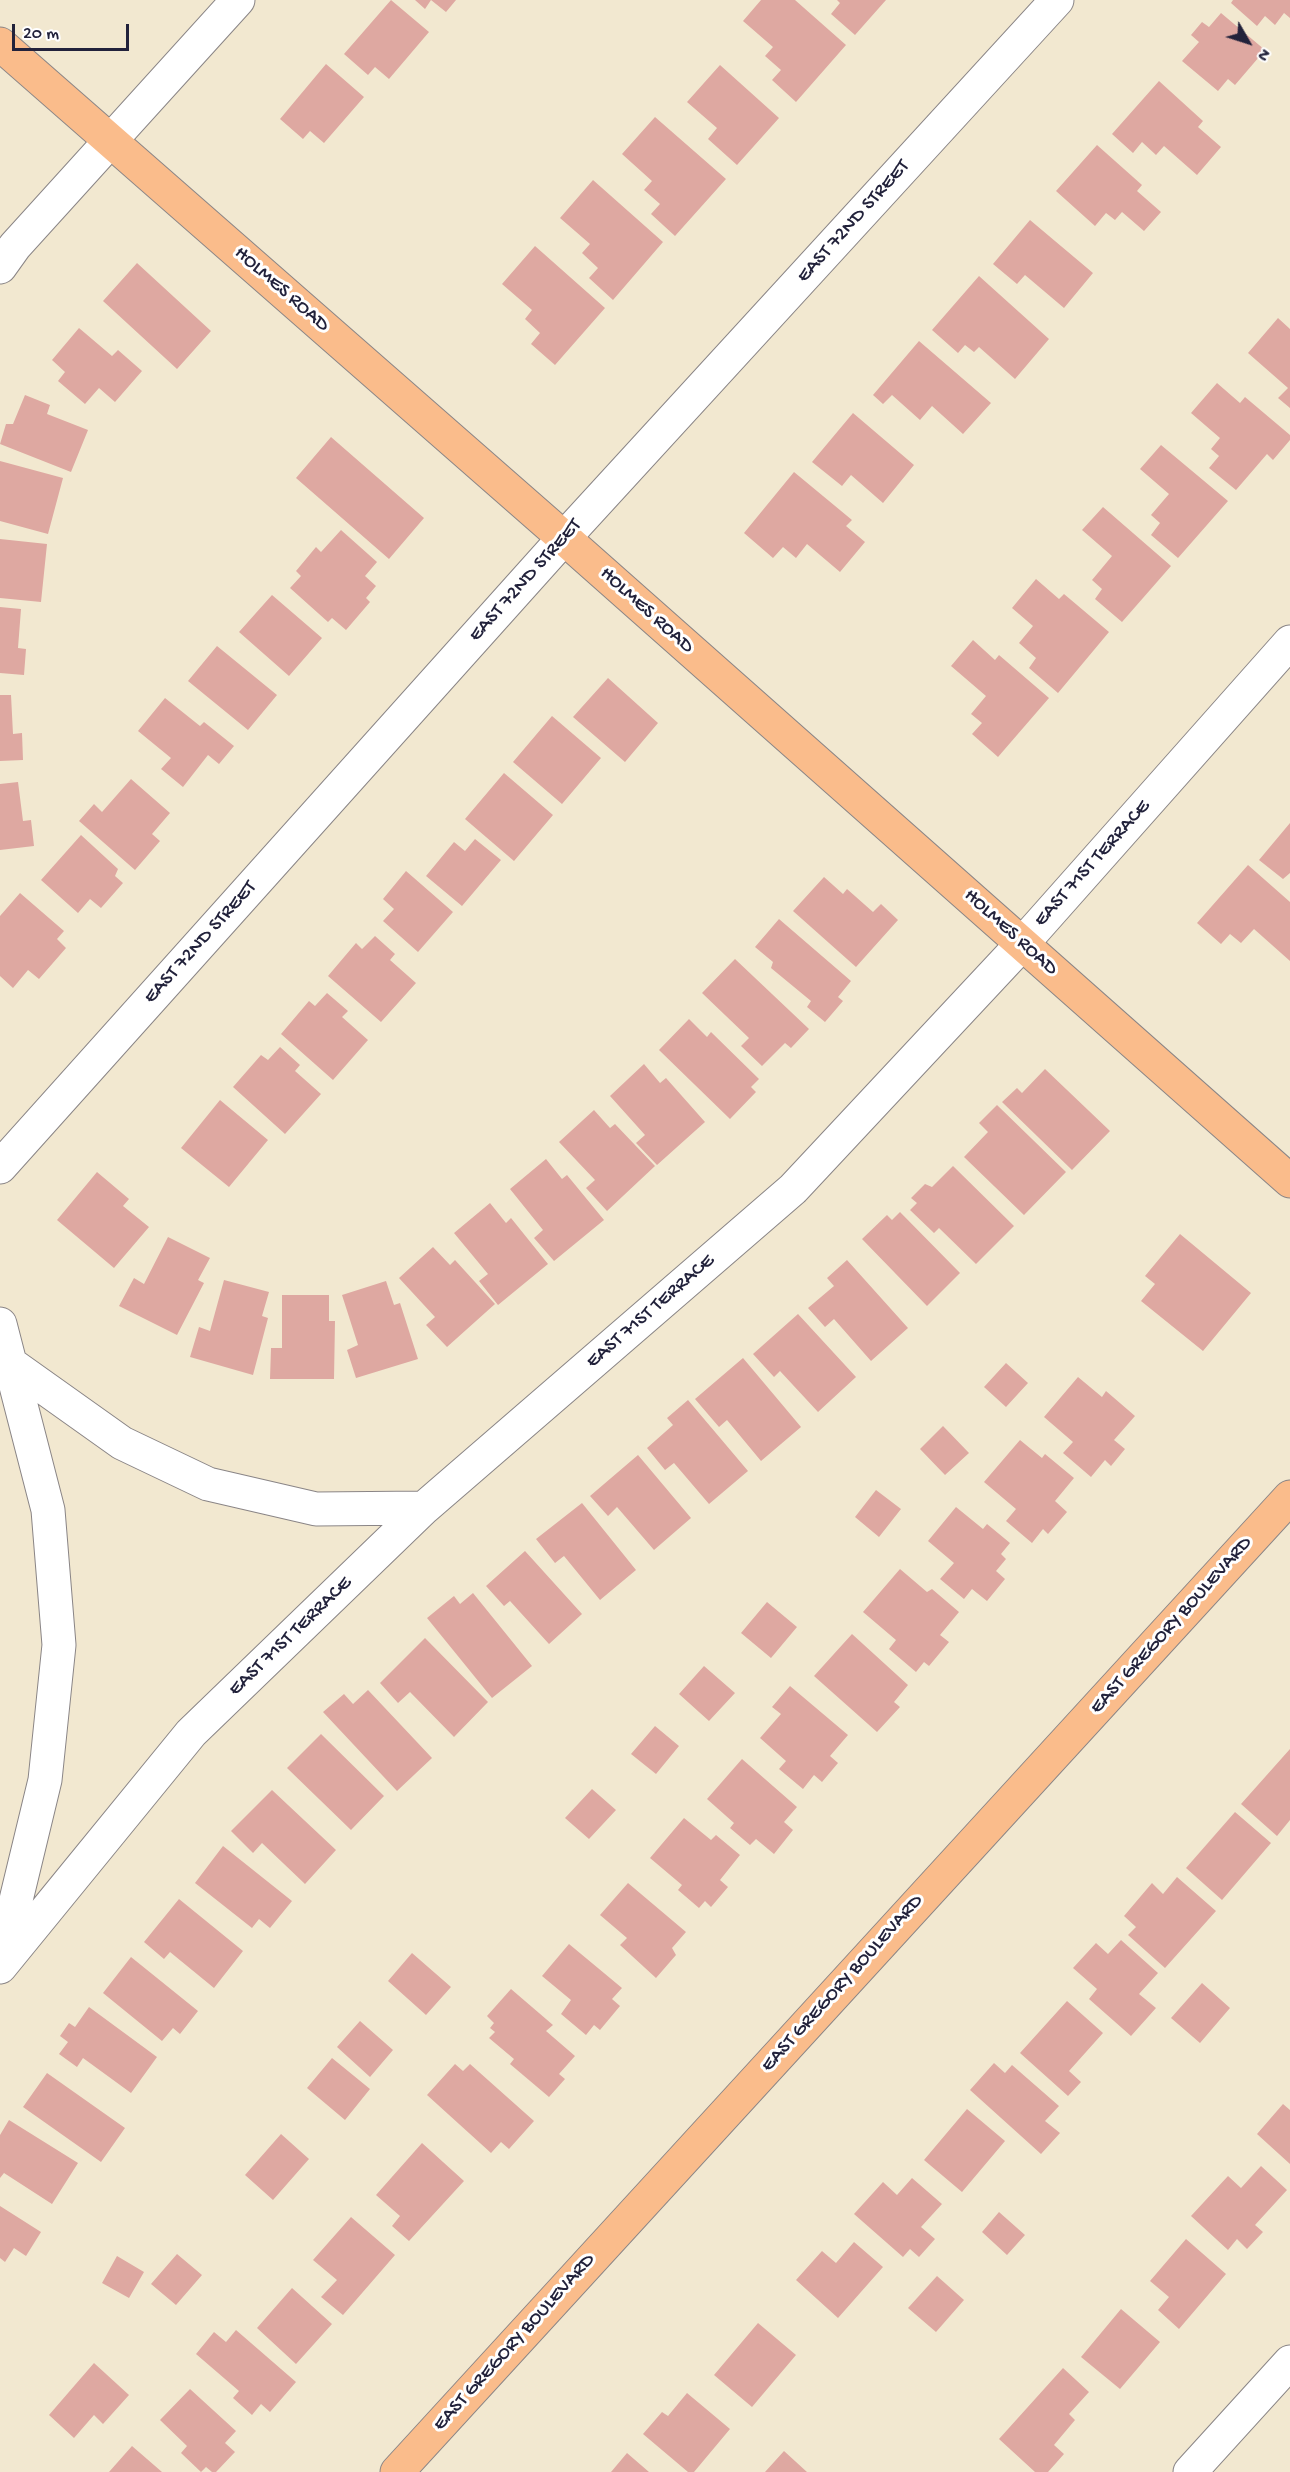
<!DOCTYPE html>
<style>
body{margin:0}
#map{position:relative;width:1290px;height:2472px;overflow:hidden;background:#f2e8d0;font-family:"Gochi Hand",sans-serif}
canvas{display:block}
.north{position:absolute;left:1218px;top:12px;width:60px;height:60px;-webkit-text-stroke:4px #fff;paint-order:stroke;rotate:129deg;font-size:16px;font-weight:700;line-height:24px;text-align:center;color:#22223b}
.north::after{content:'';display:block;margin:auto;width:21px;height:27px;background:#22223b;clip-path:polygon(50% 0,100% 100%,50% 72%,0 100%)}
.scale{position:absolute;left:12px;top:24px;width:117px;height:27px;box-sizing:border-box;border:3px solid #22223b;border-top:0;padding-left:8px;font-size:18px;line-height:21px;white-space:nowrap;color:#22223b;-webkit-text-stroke:4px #fff;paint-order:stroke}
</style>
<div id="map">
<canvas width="1290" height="2472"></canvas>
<div class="north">N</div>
<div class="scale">20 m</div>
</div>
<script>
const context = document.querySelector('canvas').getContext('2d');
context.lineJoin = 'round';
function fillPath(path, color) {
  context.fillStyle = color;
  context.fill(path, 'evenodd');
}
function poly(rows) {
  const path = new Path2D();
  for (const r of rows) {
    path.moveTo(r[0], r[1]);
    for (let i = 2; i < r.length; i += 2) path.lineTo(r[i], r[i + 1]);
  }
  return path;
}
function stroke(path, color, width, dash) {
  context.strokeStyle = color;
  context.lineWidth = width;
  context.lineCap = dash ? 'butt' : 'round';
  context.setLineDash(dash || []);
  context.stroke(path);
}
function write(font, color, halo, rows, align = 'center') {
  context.font = font + ' "Gochi Hand",sans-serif';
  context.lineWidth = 6;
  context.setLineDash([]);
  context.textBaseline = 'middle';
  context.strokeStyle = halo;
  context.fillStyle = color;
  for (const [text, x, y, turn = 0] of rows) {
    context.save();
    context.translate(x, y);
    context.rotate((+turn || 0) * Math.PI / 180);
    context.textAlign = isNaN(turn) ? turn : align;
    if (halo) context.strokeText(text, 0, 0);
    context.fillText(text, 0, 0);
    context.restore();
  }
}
fillPath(poly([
 [391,0,429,32,389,79,375,67,368,75,344,54],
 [415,0,456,0,446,12,431,0,425,9],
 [761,0,795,0,846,45,796,102,772,80,781,70,765,56,773,47,743,21],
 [837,0,886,0,855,35,831,14,840,3],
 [1233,0,1290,0,1290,18,1284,13,1275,25,1265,16,1257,26,1231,3],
 [1221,13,1265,50,1235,85,1228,79,1218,91,1182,61,1199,42,1191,35,1202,22,1209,27],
 [326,64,364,97,324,143,310,131,303,139,280,119],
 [720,65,779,118,737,165,708,139,717,128,687,102],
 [1159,81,1203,121,1198,127,1221,147,1197,175,1164,146,1156,155,1142,142,1133,153,1112,134],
 [655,117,726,179,675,236,651,214,660,204,644,190,652,181,622,154],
 [1097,145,1142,185,1137,191,1161,212,1144,231,1122,212,1115,220,1106,213,1095,226,1056,191],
 [593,180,663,242,613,300,589,278,598,268,582,253,590,244,560,218],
 [1030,220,1093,273,1064,308,1025,275,1017,284,993,264],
 [535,246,605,308,555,365,531,344,540,333,525,319,532,310,502,284],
 [137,263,211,331,177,369,103,301],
 [979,276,1049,339,1015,379,979,347,974,352,965,345,958,353,932,330],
 [1278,318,1290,329,1290,408,1278,398,1288,388,1248,353],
 [79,328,112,356,118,350,142,371,115,402,99,388,85,404,58,381,65,372,52,360],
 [919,341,991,403,963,434,932,406,920,420,892,395,883,404,873,395],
 [1217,383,1240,403,1245,397,1290,435,1290,440,1273,460,1267,454,1236,490,1209,468,1219,456,1211,449,1220,438,1191,413],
 [25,395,50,405,47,414,88,430,71,472,0,444,6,424,13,424],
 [853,413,914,465,883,503,851,475,842,486,812,462],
 [331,437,424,518,389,559,296,478],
 [1161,445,1228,501,1178,558,1151,535,1160,523,1151,515,1169,494,1140,469],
 [0,461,63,478,48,534,0,521],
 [794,472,852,520,846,526,865,542,840,572,807,544,796,558,783,547,773,558,744,533],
 [1103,507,1171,566,1122,622,1095,599,1102,589,1092,580,1112,556,1082,530],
 [341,530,377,562,365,576,376,586,366,598,370,602,346,630,332,618,328,622,290,588,301,576,296,571,316,547,321,552],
 [0,539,47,544,41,602,0,598],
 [1036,579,1059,599,1064,594,1109,632,1058,693,1029,668,1036,658,1019,643,1033,626,1012,608],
 [272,595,322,638,289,676,239,632],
 [0,607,21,609,18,648,26,649,24,675,0,673],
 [973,640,995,660,999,655,1049,698,998,757,972,734,982,723,971,714,986,696,951,666],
 [217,646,277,695,248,730,188,681],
 [608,678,658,723,625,762,573,717],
 [0,695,11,695,13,734,22,733,23,760,0,761],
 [165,698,200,726,204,722,234,746,219,764,208,755,183,787,161,769,171,758,138,731],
 [552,716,601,758,562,804,513,762],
 [504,773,553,815,514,861,465,819],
 [131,779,170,813,152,834,160,841,135,870,79,821,94,804,102,812],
 [18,782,23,821,31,820,34,846,0,850,0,784],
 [1290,823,1290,873,1283,879,1259,860],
 [81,835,118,869,115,876,123,883,101,908,90,899,78,913,41,880],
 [475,839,501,860,462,906,426,876,454,842,465,851],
 [1248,865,1290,902,1290,961,1254,929,1241,943,1230,934,1221,944,1197,923],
 [406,871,453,912,418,952,383,921,394,909,383,899],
 [824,877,843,894,847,889,873,912,881,904,898,920,856,967,793,911],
 [20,893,64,931,57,939,66,948,39,979,28,970,13,988,0,976,0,916],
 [779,919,851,981,838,997,843,1001,825,1022,807,1007,811,1001,771,968,773,962,755,947],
 [375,936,395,954,390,960,416,983,381,1022,328,976,356,943,362,949],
 [735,959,809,1029,791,1048,785,1043,762,1066,741,1046,749,1038,702,993],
 [327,993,348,1011,342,1017,368,1040,333,1080,281,1034,309,1001,315,1006],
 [689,1019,707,1037,711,1032,759,1079,751,1087,756,1092,730,1119,659,1050],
 [280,1047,300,1065,295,1071,321,1094,285,1134,233,1087,261,1055,268,1060],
 [644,1064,660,1083,666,1078,705,1122,657,1165,636,1143,645,1135,610,1096],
 [1045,1069,1110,1131,1072,1170,1002,1102,1017,1088,1022,1093],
 [220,1100,268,1140,229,1187,181,1148],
 [997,1105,1066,1172,1024,1215,964,1157,988,1132,979,1123],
 [594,1110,610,1128,615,1124,655,1166,607,1211,586,1188,595,1180,559,1142],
 [546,1159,562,1179,567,1175,604,1220,554,1261,534,1238,543,1230,510,1189],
 [953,1166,1014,1226,976,1264,939,1228,934,1233,910,1210,917,1203,911,1198,925,1184,932,1187],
 [97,1172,129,1199,123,1206,149,1227,114,1268,57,1220],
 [490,1203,506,1223,511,1218,548,1264,498,1305,479,1281,488,1274,454,1233],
 [900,1212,960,1273,927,1306,862,1239,887,1215,892,1220],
 [1180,1234,1251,1293,1203,1351,1141,1301,1155,1284,1145,1276],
 [168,1237,210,1258,198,1280,204,1283,177,1335,119,1306,134,1278,144,1284],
 [433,1247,450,1265,455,1260,495,1304,447,1347,426,1325,435,1317,399,1278],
 [847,1260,908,1328,871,1361,834,1319,825,1327,808,1308,834,1286,827,1278],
 [224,1280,269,1292,262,1316,268,1318,253,1375,190,1357,199,1327,210,1331],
 [386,1281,394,1305,400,1303,418,1359,356,1378,347,1350,358,1345,342,1295],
 [282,1295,329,1295,329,1321,335,1321,334,1379,270,1379,271,1348,282,1348],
 [798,1314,856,1377,818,1412,780,1371,774,1377,753,1354],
 [743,1358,801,1427,761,1461,727,1420,719,1427,695,1399],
 [1006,1363,1028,1383,1006,1407,984,1387],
 [1078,1377,1102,1397,1106,1391,1135,1416,1114,1440,1125,1449,1111,1466,1105,1460,1091,1477,1063,1453,1073,1442,1044,1417],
 [688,1400,748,1471,709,1504,674,1463,665,1470,647,1448,673,1425,667,1418],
 [943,1426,969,1453,945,1475,920,1449],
 [1020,1440,1042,1458,1045,1454,1074,1478,1055,1501,1067,1512,1048,1534,1043,1529,1032,1543,1006,1521,1016,1509,984,1482],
 [638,1455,691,1518,654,1550,617,1507,608,1516,590,1496],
 [876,1490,901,1509,879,1537,855,1517],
 [582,1503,636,1570,600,1600,564,1556,555,1563,536,1539],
 [956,1507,983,1529,987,1524,1010,1543,1001,1554,1006,1559,996,1571,1005,1579,987,1601,972,1589,964,1599,940,1579,954,1563,928,1541],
 [525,1551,582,1614,549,1644,510,1601,504,1606,486,1586],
 [900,1569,927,1592,932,1589,959,1612,940,1635,949,1642,929,1666,924,1662,916,1672,889,1649,896,1640,863,1612],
 [473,1593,532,1666,492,1698,427,1618,454,1596,460,1604],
 [767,1602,797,1627,771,1658,741,1633],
 [852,1634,908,1685,894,1702,900,1707,877,1732,814,1676],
 [425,1638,488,1702,454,1737,410,1692,398,1703,380,1683],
 [704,1666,735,1693,709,1721,679,1694],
 [790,1686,848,1735,830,1756,838,1763,822,1782,814,1775,803,1789,779,1769,786,1761,760,1738,781,1714,772,1707],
 [368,1690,432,1758,397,1791,323,1712,344,1694,353,1704],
 [655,1726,679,1746,656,1774,631,1754],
 [321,1734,384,1796,351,1830,287,1768],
 [1290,1749,1290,1820,1277,1836,1241,1804],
 [742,1759,797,1807,784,1822,793,1830,774,1854,756,1839,750,1845,730,1828,734,1823,707,1799],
 [592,1789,616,1810,589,1839,565,1818],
 [272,1790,336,1850,305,1884,262,1843,253,1853,231,1831],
 [1235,1812,1271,1843,1222,1900,1186,1868],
 [684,1818,711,1840,716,1835,740,1855,720,1880,728,1887,711,1907,705,1901,699,1908,678,1890,682,1885,650,1858],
 [223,1846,292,1901,270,1928,259,1919,252,1928,195,1883],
 [1177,1877,1216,1911,1165,1968,1128,1935,1136,1927,1124,1916,1152,1883,1163,1894],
 [628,1883,686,1932,672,1948,676,1955,656,1978,620,1945,627,1938,600,1915],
 [179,1899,243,1951,214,1988,170,1952,164,1959,144,1942],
 [1121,1940,1158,1973,1139,1994,1156,2008,1131,2036,1089,1999,1097,1989,1073,1968,1096,1943,1108,1954],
 [569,1944,622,1988,612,1999,620,2006,600,2030,594,2025,586,2035,561,2014,571,2000,542,1976],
 [412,1953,451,1987,426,2015,388,1981],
 [131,1957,198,2011,180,2034,173,2028,162,2041,103,1993],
 [1202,1983,1230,2008,1200,2043,1171,2018],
 [511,1989,553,2025,546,2031,575,2056,559,2074,565,2079,549,2097,510,2064,514,2059,489,2038,495,2032,490,2028,494,2023,487,2016],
 [1067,2001,1103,2033,1069,2071,1081,2082,1068,2096,1020,2053],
 [89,2007,157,2057,131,2093,83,2058,77,2067,59,2054,68,2042,60,2036,69,2023,75,2027],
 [360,2021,393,2050,370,2077,337,2047],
 [332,2058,370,2089,345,2120,307,2088],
 [994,2063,1005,2073,1012,2065,1059,2106,1045,2121,1060,2133,1041,2154,970,2090],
 [455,2064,463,2071,470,2064,534,2121,509,2149,501,2142,491,2153,427,2095],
 [47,2073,125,2128,101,2162,23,2107],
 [1283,2104,1290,2110,1290,2164,1257,2134],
 [967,2109,1005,2141,962,2192,924,2160],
 [9,2120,78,2163,52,2204,4,2173,0,2178,0,2135],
 [281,2134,309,2159,273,2200,245,2175],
 [422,2143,464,2181,409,2241,392,2226,400,2216,376,2195],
 [1261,2166,1287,2190,1255,2225,1263,2232,1247,2249,1237,2239,1228,2250,1191,2216,1228,2176,1241,2188],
 [912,2178,942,2204,921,2227,935,2239,919,2257,910,2249,903,2257,854,2214,883,2182,897,2195],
 [0,2206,41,2232,26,2256,14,2248,5,2262,0,2258],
 [999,2212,1025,2235,1007,2255,982,2232],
 [351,2217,395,2255,343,2315,321,2297,337,2280,313,2260],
 [1186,2239,1226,2274,1179,2329,1158,2310,1169,2297,1150,2281],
 [854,2242,883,2267,838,2318,796,2280,822,2251,836,2263],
 [177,2254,202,2275,176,2305,151,2284],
 [117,2256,144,2272,129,2298,102,2283],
 [937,2276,964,2300,936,2332,908,2308],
 [292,2288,332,2324,296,2364,257,2328],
 [1121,2309,1160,2342,1120,2389,1081,2357],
 [758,2323,796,2355,752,2407,714,2375],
 [236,2330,296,2382,270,2412,261,2404,252,2415,233,2398,239,2391,196,2354,214,2332,226,2342],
 [94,2363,129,2395,103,2424,94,2415,74,2438,49,2415],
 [1063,2368,1089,2392,1069,2414,1075,2420,1054,2445,1064,2454,1048,2472,1035,2472,999,2439],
 [190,2389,236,2431,225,2443,235,2452,216,2472,212,2472,206,2467,201,2472,181,2453,187,2446,160,2420],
 [687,2393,730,2429,694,2472,688,2472,643,2434,662,2412,668,2416],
 [132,2446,162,2472,109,2472],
 [784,2451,807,2472,765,2472],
 [627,2453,649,2472,611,2472]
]), '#dea8a1');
const minor = poly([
 [0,267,15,246,238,0],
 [0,1167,564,538,1057,0],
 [0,1324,48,1510,59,1645,45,1780,2,1958],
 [11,1364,122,1443,208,1484,316,1509,424,1508],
 [0,1967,191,1733,424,1508,793,1189,1022,944,1290,642],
 [1190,2472,1290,2362]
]);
const major = poly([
 [0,44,564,538,1290,1181],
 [397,2472,1290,1497]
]);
stroke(minor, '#8a8586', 35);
stroke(major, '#8a8586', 35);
stroke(minor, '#fff', 33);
stroke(major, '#fabc8b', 33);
write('20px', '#22223b', '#fff', [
 ["EAST 72ND STREET",854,222,-48],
 ["HOLMES ROAD",281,290,41],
 ["EAST 72ND STREET",526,581,-48],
 ["HOLMES ROAD",646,611,42],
 ["EAST 71ST TERRACE",1093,864,-48],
 ["HOLMES ROAD",1010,933,42],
 ["EAST 72ND STREET",201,943,-48],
 ["EAST 71ST TERRACE",651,1312,-41],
 ["EAST GREGORY BOULEVARD",1172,1626,-48],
 ["EAST 71ST TERRACE",291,1637,-44],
 ["EAST GREGORY BOULEVARD",843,1984,-48],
 ["EAST GREGORY BOULEVARD",515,2343,-48]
]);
</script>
